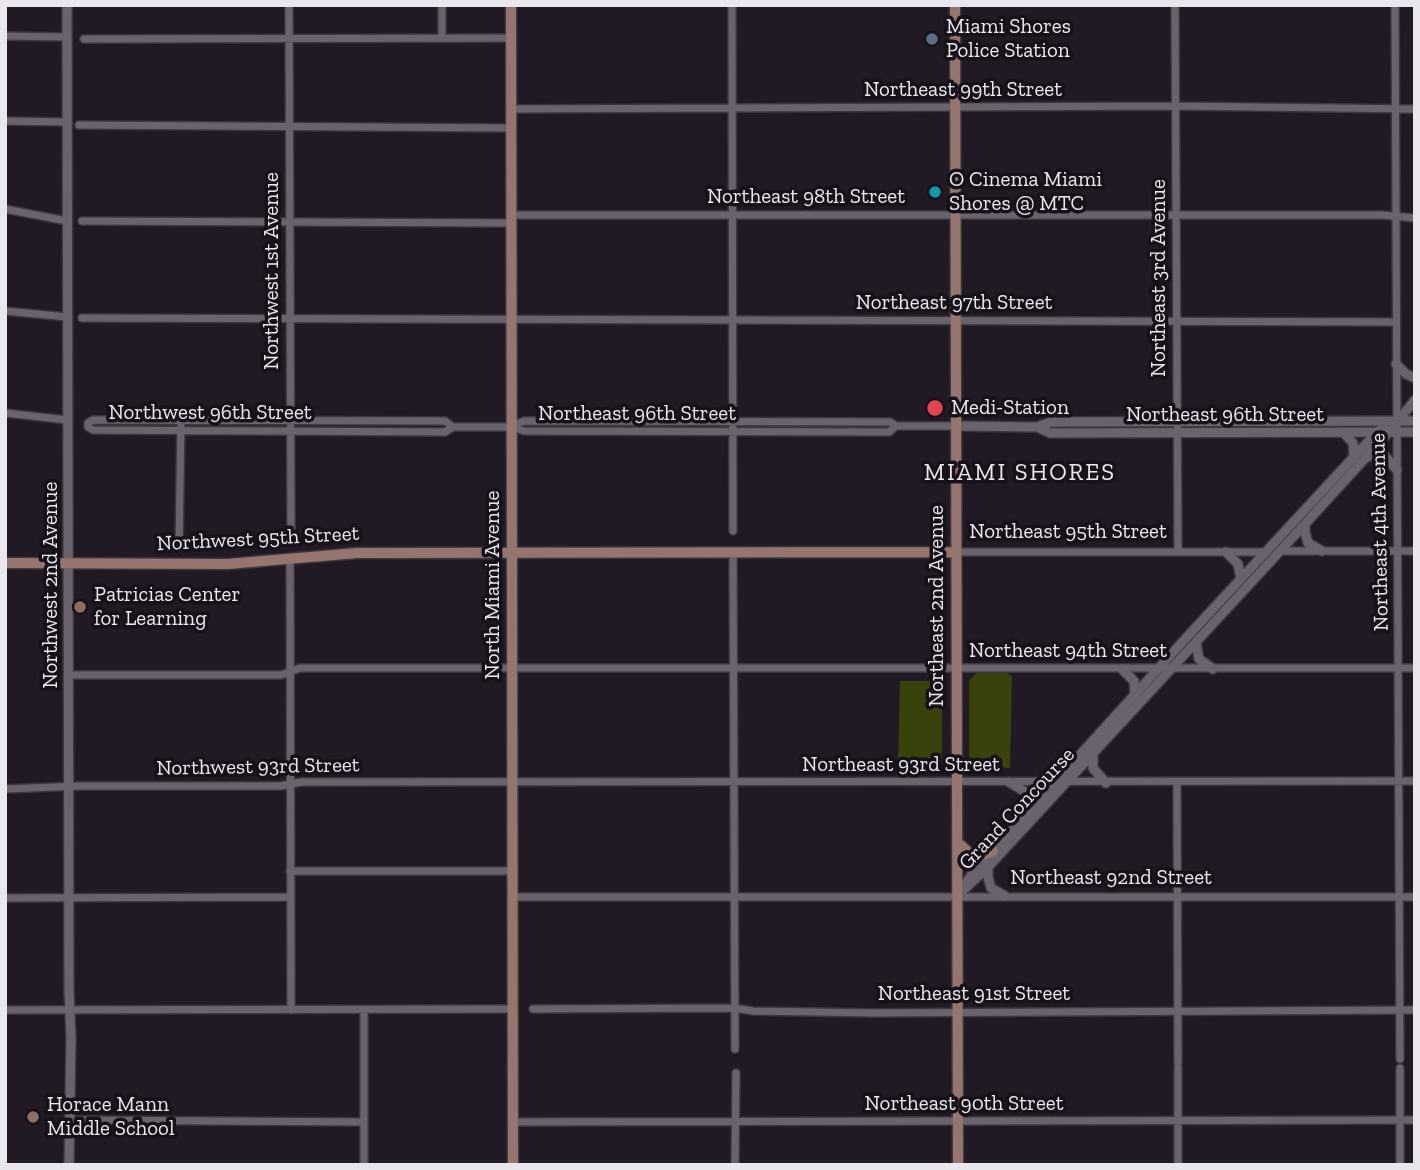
<!DOCTYPE html>
<style>
body{margin:0}
#map{position:relative;width:1420px;height:1170px;overflow:hidden;background:#211a24;font-family:"Zilla Slab",serif}
canvas{display:block}
.frame{position:absolute;inset:0;border:7px solid #eae6ed;pointer-events:none}
</style>
<div id="map">
<canvas width="1420" height="1170"></canvas>
<div class="frame"></div>
</div>
<script>
const context = document.querySelector('canvas').getContext('2d');
context.lineJoin = 'round';
function fillPath(path, color) {
  context.fillStyle = color;
  context.fill(path, 'evenodd');
}
function poly(rows) {
  const path = new Path2D();
  for (const r of rows) {
    path.moveTo(r[0], r[1]);
    for (let i = 2; i < r.length; i += 2) path.lineTo(r[i], r[i + 1]);
  }
  return path;
}
function stroke(path, color, width, dash) {
  context.strokeStyle = color;
  context.lineWidth = width;
  context.lineCap = dash ? 'butt' : 'round';
  context.setLineDash(dash || []);
  context.stroke(path);
}
function write(font, color, halo, rows, align = 'center') {
  context.font = font + ' "Zilla Slab",serif';
  context.lineWidth = 7;
  context.setLineDash([]);
  context.textBaseline = 'middle';
  context.strokeStyle = halo;
  context.fillStyle = color;
  for (const [text, x, y, turn = 0] of rows) {
    context.save();
    context.translate(x, y);
    context.rotate((+turn || 0) * Math.PI / 180);
    context.textAlign = isNaN(turn) ? turn : align;
    if (halo) context.strokeText(text, 0, 0);
    context.fillText(text, 0, 0);
    context.restore();
  }
}
fillPath(poly([
 [977,673,1007,673,1012,676,1010,768,969,768,969,680],
 [900,681,935,681,942,686,942,763,937,770,898,769]
]), '#39420a');
const minor = poly([
 [289,5,291,537],
 [442,5,442,37],
 [732,5,733,531],
 [1175,5,1178,552],
 [1395,5,1400,1059],
 [5,36,67,37],
 [84,39,511,38],
 [511,109,1176,106,1415,109],
 [5,121,67,122],
 [79,125,511,128],
 [5,209,67,221],
 [511,215,1382,215,1415,218],
 [82,221,511,223],
 [5,311,68,317],
 [82,318,1396,322],
 [5,413,68,420],
 [512,426,524,421,890,422,896,426,956,426],
 [453,427,445,421,93,420,88,423,88,427,93,430,445,432,453,427,512,427,524,431,889,432,896,426],
 [179,548,181,420],
 [1279,551,1415,551],
 [733,552,735,1049],
 [956,552,1267,552],
 [290,558,291,1010],
 [68,675,281,675,300,668,1415,668],
 [1177,783,1178,1063],
 [5,789,80,786,280,786,302,782,1415,781],
 [290,871,512,871],
 [512,897,1415,897],
 [5,898,290,897],
 [533,1009,734,1008,753,1011,875,1013,1415,1010],
 [5,1010,513,1009],
 [364,1010,364,1165],
 [69,1120,364,1122],
 [513,1122,1415,1120],
 [735,1165,736,1073],
 [1178,1165,1178,1068],
 [1400,1165,1400,1068]
]);
const tertiary = poly([
 [67,5,69,991,71,1037,69,1165],
 [1396,364,1406,374,1415,378],
 [956,426,1037,427,1051,422,1415,421],
 [1037,427,1050,433,1415,432],
 [1344,433,1353,443,1354,458],
 [1367,457,1375,455,1385,456,1397,470],
 [1305,524,1305,532,1308,543,1322,551],
 [1226,552,1238,564,1241,579],
 [1196,642,1199,659,1213,669],
 [1122,669,1134,681,1135,696],
 [1093,755,1093,768,1106,783],
 [1009,782,1027,793,1031,809],
 [988,867,988,877,991,888,1005,896],
 [962,889,972,874,1187,637,1377,432,1394,423],
 [957,896,988,867,1305,524,1389,432,1415,400]
]);
const secondary = poly([
 [511,5,513,1165],
 [955,5,958,1165],
 [5,563,228,564,357,553,956,552],
 [957,842,972,855,980,856,993,851]
]);
stroke(minor, '#3b373e', 10);
stroke(tertiary, '#3b373e', 12);
stroke(secondary, '#3b373e', 13);
stroke(minor, '#6a636e', 7);
stroke(tertiary, '#6a636e', 9);
stroke(secondary, '#96756f', 10);
for (const [x, y, r, color] of [
 [932,39,7,"#5c6f8a"],
 [935,192,7,"#0f9aa8"],
 [935,408,9,"#e0444e"],
 [80,607,7,"#8d6e63"],
 [33,1117,7,"#8d6e63"]
]) {
  const dot = new Path2D();
  dot.arc(x, y, r, 0, 2 * Math.PI);
  context.fillStyle = color;
  context.fill(dot);
  stroke(dot, '#17111a', 2.5);
}
write('21px', '#eae6ed', '#17111a', [
 ["Miami Shores",946,27],
 ["Police Station",946,51],
 ["O Cinema Miami",949,180],
 ["Shores @ MTC",949,204],
 ["Medi-Station",951,408],
 ["Patricias Center",94,595],
 ["for Learning",94,619],
 ["Horace Mann",47,1105],
 ["Middle School",47,1129]
], 'left');
write('21px', '#eae6ed', '#17111a', [
 ["Northeast 99th Street",963,90],
 ["Northeast 98th Street",806,197],
 ["Northwest 1st Avenue",272,271,-90],
 ["Northeast 3rd Avenue",1159,278,-90],
 ["Northeast 97th Street",954,303],
 ["Northwest 96th Street",210,413],
 ["Northeast 96th Street",637,414],
 ["Northeast 96th Street",1225,415],
 ["Northeast 95th Street",1068,532],
 ["Northeast 4th Avenue",1380,532,-91],
 ["Northwest 95th Street",258,539,-3],
 ["Northwest 2nd Avenue",51,585,-90],
 ["North Miami Avenue",493,585,-90],
 ["Northeast 2nd Avenue",937,606,-90],
 ["Northeast 94th Street",1068,651],
 ["Northeast 93rd Street",901,765],
 ["Northwest 93rd Street",258,767,-1],
 ["Grand Concourse",1017,809,-47],
 ["Northeast 92nd Street",1111,878],
 ["Northeast 91st Street",974,994],
 ["Northeast 90th Street",964,1104]
]);
context.letterSpacing = '2px';
write('24px', '#eae6ed', '#17111a', [
 ["MIAMI SHORES",1020,473]
]);
context.letterSpacing = '0px';
</script>
